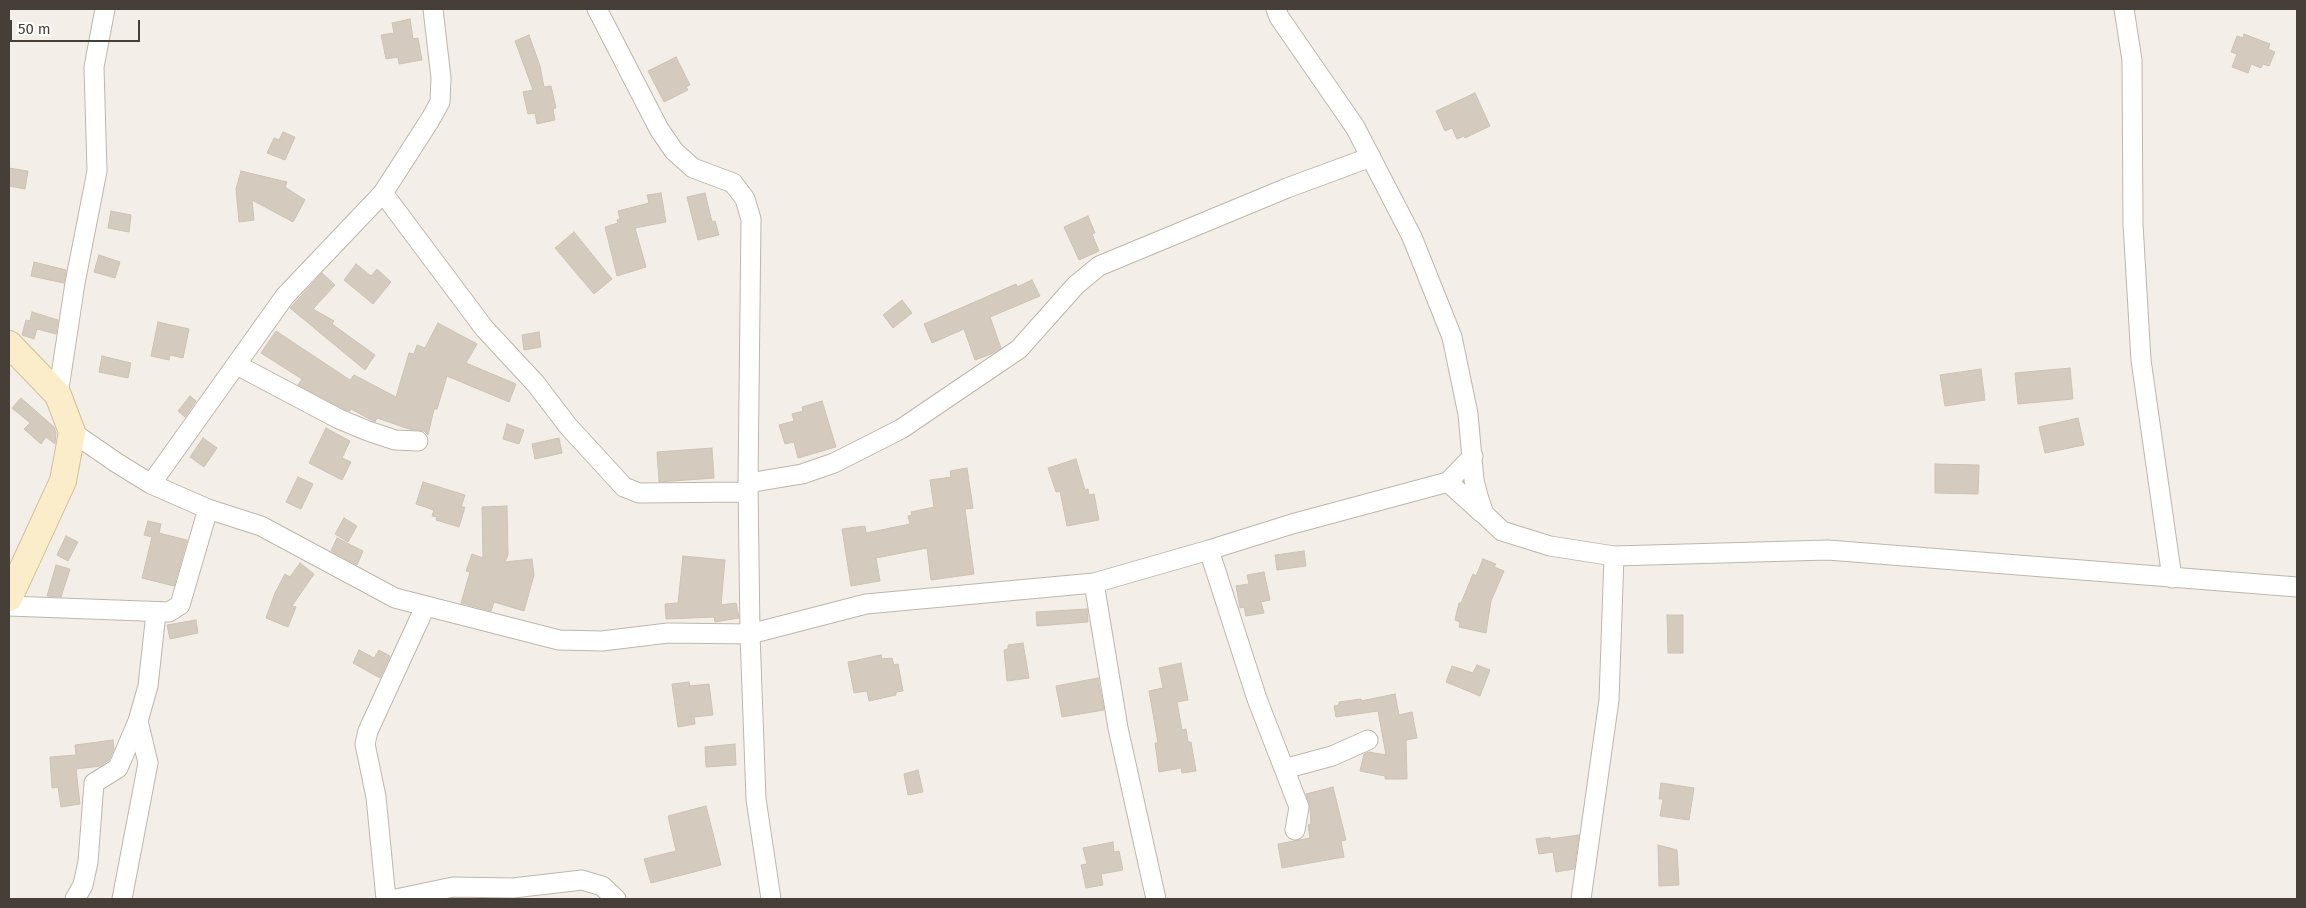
<!DOCTYPE html>
<style>
body{margin:0}
#map{position:relative;width:2306px;height:908px;overflow:hidden;background:#f3efe8;font-family:"Fira Sans",sans-serif}
canvas{display:block}
.frame{position:absolute;inset:0;border:10px solid #463f37;pointer-events:none}
.scale{position:absolute;left:10px;top:20px;width:130px;height:22px;box-sizing:border-box;border:2px solid #463f37;border-top:0;padding-left:6px;font-size:15px;line-height:18px;white-space:nowrap;color:#463f37;-webkit-text-stroke:4px #fff;paint-order:stroke}
</style>
<div id="map">
<canvas width="2306" height="908"></canvas>
<div class="frame"></div>
<div class="scale">50 m</div>
</div>
<script>
const context = document.querySelector('canvas').getContext('2d');
context.lineJoin = 'round';
function fillPath(path, color) {
  context.fillStyle = color;
  context.fill(path, 'evenodd');
}
function poly(rows) {
  const path = new Path2D();
  for (const r of rows) {
    path.moveTo(r[0], r[1]);
    for (let i = 2; i < r.length; i += 2) path.lineTo(r[i], r[i + 1]);
  }
  return path;
}
function stroke(path, color, width, dash) {
  context.strokeStyle = color;
  context.lineWidth = width;
  context.lineCap = dash ? 'butt' : 'round';
  context.setLineDash(dash || []);
  context.stroke(path);
}
const building = poly([
 [410,19,413,39,418,38,422,60,399,64,398,57,386,59,381,35,394,33,392,23,410,19],
 [2244,34,2270,44,2268,49,2275,52,2269,66,2263,64,2261,68,2251,64,2248,73,2232,67,2237,54,2231,52,2237,36,2243,38,2244,34],
 [529,35,540,66,544,87,551,86,556,108,553,109,555,120,537,124,535,113,528,114,523,92,533,90,515,41,529,35],
 [676,57,690,85,686,87,688,90,664,102,648,71,676,57],
 [1475,93,1490,126,1465,138,1464,136,1457,139,1452,128,1445,131,1436,111,1475,93],
 [283,132,295,137,285,160,267,153,274,138,279,140,283,132],
 [9,168,28,171,25,189,9,186,9,168],
 [241,171,287,182,285,187,305,200,293,222,252,200,254,220,239,222,236,189,241,171],
 [661,193,666,222,635,228,646,267,617,276,605,227,618,223,617,220,620,219,618,211,649,203,647,195,661,193],
 [705,193,712,222,715,221,719,235,698,240,687,197,705,193],
 [111,211,131,215,129,232,108,228,111,211],
 [1088,216,1095,233,1092,234,1099,251,1079,260,1064,227,1088,216],
 [574,232,612,279,594,294,555,248,574,232],
 [99,255,120,262,115,278,94,272,99,255],
 [34,262,66,270,64,283,31,276,34,262],
 [356,264,371,276,377,269,391,282,373,304,344,280,356,264],
 [322,273,335,285,313,309,334,321,332,324,375,355,365,370,290,308,322,273],
 [1032,280,1040,296,990,317,1001,348,991,354,975,360,964,329,932,343,924,324,1016,284,1017,287,1032,280],
 [902,300,912,313,893,328,883,315,902,300],
 [32,312,58,320,56,334,37,329,34,339,22,335,26,320,30,321,32,312],
 [158,322,189,329,183,358,170,355,169,360,151,356,158,322],
 [438,323,477,344,466,363,516,384,509,402,447,376,437,409,434,409,428,435,424,431,409,429,377,418,375,422,351,409,350,411,344,409,298,385,302,379,261,353,276,331,350,380,354,375,396,397,409,353,414,354,417,345,425,348,438,323],
 [539,332,541,347,524,350,522,335,539,332],
 [102,356,131,363,128,378,99,372,102,356],
 [2070,368,2073,399,2018,404,2015,373,2070,368],
 [1981,369,1985,400,1945,406,1940,375,1981,369],
 [190,396,196,401,185,417,178,411,190,396],
 [21,398,54,427,56,433,55,444,46,437,41,444,24,429,30,423,12,408,21,398],
 [822,401,836,447,798,458,794,442,785,444,779,425,794,421,792,414,803,411,802,407,822,401],
 [2078,418,2084,445,2045,453,2039,427,2078,418],
 [507,424,524,430,519,444,503,439,507,424],
 [326,428,350,441,342,458,351,462,342,480,309,463,326,428],
 [203,438,217,448,204,467,190,457,203,438],
 [559,438,562,453,535,459,532,444,559,438],
 [712,448,714,478,659,482,657,452,712,448],
 [1076,459,1085,490,1088,489,1089,495,1094,494,1099,520,1067,526,1060,491,1056,492,1048,468,1076,459],
 [1935,464,1979,465,1978,494,1935,493,1935,464],
 [967,468,973,508,965,509,974,574,931,580,927,548,876,558,880,581,851,586,842,529,865,526,866,533,910,524,908,516,912,515,911,512,934,507,930,480,951,477,950,471,967,468],
 [298,477,313,484,301,509,286,502,298,477],
 [423,482,465,495,461,507,465,507,459,527,436,520,437,517,432,516,434,510,416,504,423,482],
 [507,506,508,555,505,562,532,559,534,575,524,611,494,602,491,611,461,603,470,572,466,571,472,554,483,558,482,507,507,506],
 [344,518,357,526,348,542,335,534,344,518],
 [148,521,161,524,159,533,187,540,174,586,142,578,152,537,144,535,148,521],
 [66,536,78,542,68,561,57,555,66,536],
 [337,538,363,551,357,565,331,551,337,538],
 [1304,551,1306,566,1277,570,1275,555,1304,551],
 [683,556,725,560,721,605,736,603,739,618,715,622,714,617,666,619,665,604,678,603,683,556],
 [1483,559,1496,564,1494,567,1504,571,1491,601,1486,633,1459,627,1460,622,1455,620,1459,603,1461,603,1473,574,1476,576,1483,559],
 [300,563,314,574,292,606,296,607,288,627,266,618,275,593,285,574,290,577,300,563],
 [56,565,70,569,61,597,47,596,56,565],
 [1264,572,1270,600,1261,602,1264,613,1246,616,1244,607,1240,608,1236,586,1249,584,1247,575,1264,572],
 [1087,609,1088,622,1037,626,1036,612,1087,609],
 [1667,615,1683,615,1683,653,1668,653,1667,615],
 [196,620,198,633,170,639,167,625,196,620],
 [1023,643,1029,678,1007,681,1004,650,1008,649,1008,645,1023,643],
 [359,650,374,658,379,650,390,656,380,678,353,663,359,650],
 [881,655,882,659,892,658,894,665,898,664,903,691,896,692,896,695,869,701,867,691,854,693,848,662,881,655],
 [1181,663,1188,700,1177,702,1182,730,1186,729,1188,742,1191,742,1196,771,1182,773,1181,768,1159,772,1155,743,1158,743,1149,691,1163,688,1159,668,1181,663],
 [1477,665,1490,670,1480,696,1446,682,1452,666,1473,673,1477,665],
 [1098,678,1104,710,1062,717,1056,686,1098,678],
 [689,682,690,686,709,684,713,715,694,717,695,724,678,727,672,684,689,682],
 [1395,694,1399,715,1412,712,1417,738,1406,740,1407,779,1385,779,1385,776,1360,771,1364,754,1369,752,1386,755,1378,711,1336,717,1334,706,1339,705,1339,702,1361,699,1361,701,1395,694],
 [113,740,114,749,109,760,100,766,76,769,80,804,61,807,58,787,52,788,50,757,76,755,75,745,113,740],
 [735,744,736,765,706,767,705,747,735,744],
 [918,770,923,792,908,795,904,774,918,770],
 [1661,783,1694,788,1689,820,1660,816,1663,799,1659,799,1661,783],
 [1333,787,1346,840,1341,841,1344,857,1282,868,1278,844,1310,838,1308,825,1311,824,1310,808,1306,794,1333,787],
 [706,806,721,865,651,883,644,859,676,851,668,816,706,806],
 [1579,835,1574,869,1556,872,1553,852,1539,854,1536,839,1550,837,1550,839,1579,835],
 [1113,842,1114,852,1119,851,1123,870,1101,874,1103,885,1086,888,1081,865,1087,864,1083,848,1113,842],
 [1658,845,1677,850,1679,885,1659,886,1658,845]
]);
fillPath(building, '#d4cabe');
stroke(building, '#cec2b1', 1);
const street = poly([
 [597,9,659,129,674,151,693,168,733,183,745,199,751,219,748,483,750,634,756,799,771,899],
 [1276,9,1279,17,1355,127,1412,237,1452,337,1468,414,1474,480,1478,496,1484,514,1502,531,1550,546,1614,556,1828,550,2297,587],
 [2124,9,2132,60,2133,224,2141,360,2172,578],
 [383,193,484,328,536,384,568,426,624,487,639,493,748,492],
 [237,365,339,419,368,431,395,440,418,441],
 [58,395,75,283,97,171,94,67,105,9],
 [72,432,117,463,151,484,208,509,261,526,395,598,559,640,602,641,668,633,750,634,866,604,1094,583,1209,550,1292,524,1448,482,1473,456],
 [1448,482,1482,513],
 [748,483,802,474,834,463,901,429,1019,349,1076,285,1099,266,1287,188,1371,157],
 [151,484,285,296,383,193,430,120,440,102,441,78,433,9],
 [1209,550,1257,699,1299,807,1295,830],
 [1094,583,1118,728,1156,899],
 [9,606,169,612,180,605,208,509],
 [1284,769,1332,756,1368,740],
 [75,899,83,885,88,862,94,783,118,768,138,721,148,686,156,613],
 [122,899,148,763,138,721],
 [386,899,376,797,365,744,368,731,425,607],
 [396,899,453,887,513,888,582,880,602,886,616,899],
 [1581,899,1609,700,1614,556]
]);
const secondary = poly([
 [9,344,58,395,72,432,63,481,9,598]
]);
stroke(street, '#beb6ab', 21);
stroke(secondary, '#d0bf99', 28);
stroke(street, '#fff', 19);
stroke(secondary, '#fbedc9', 26);
</script>
